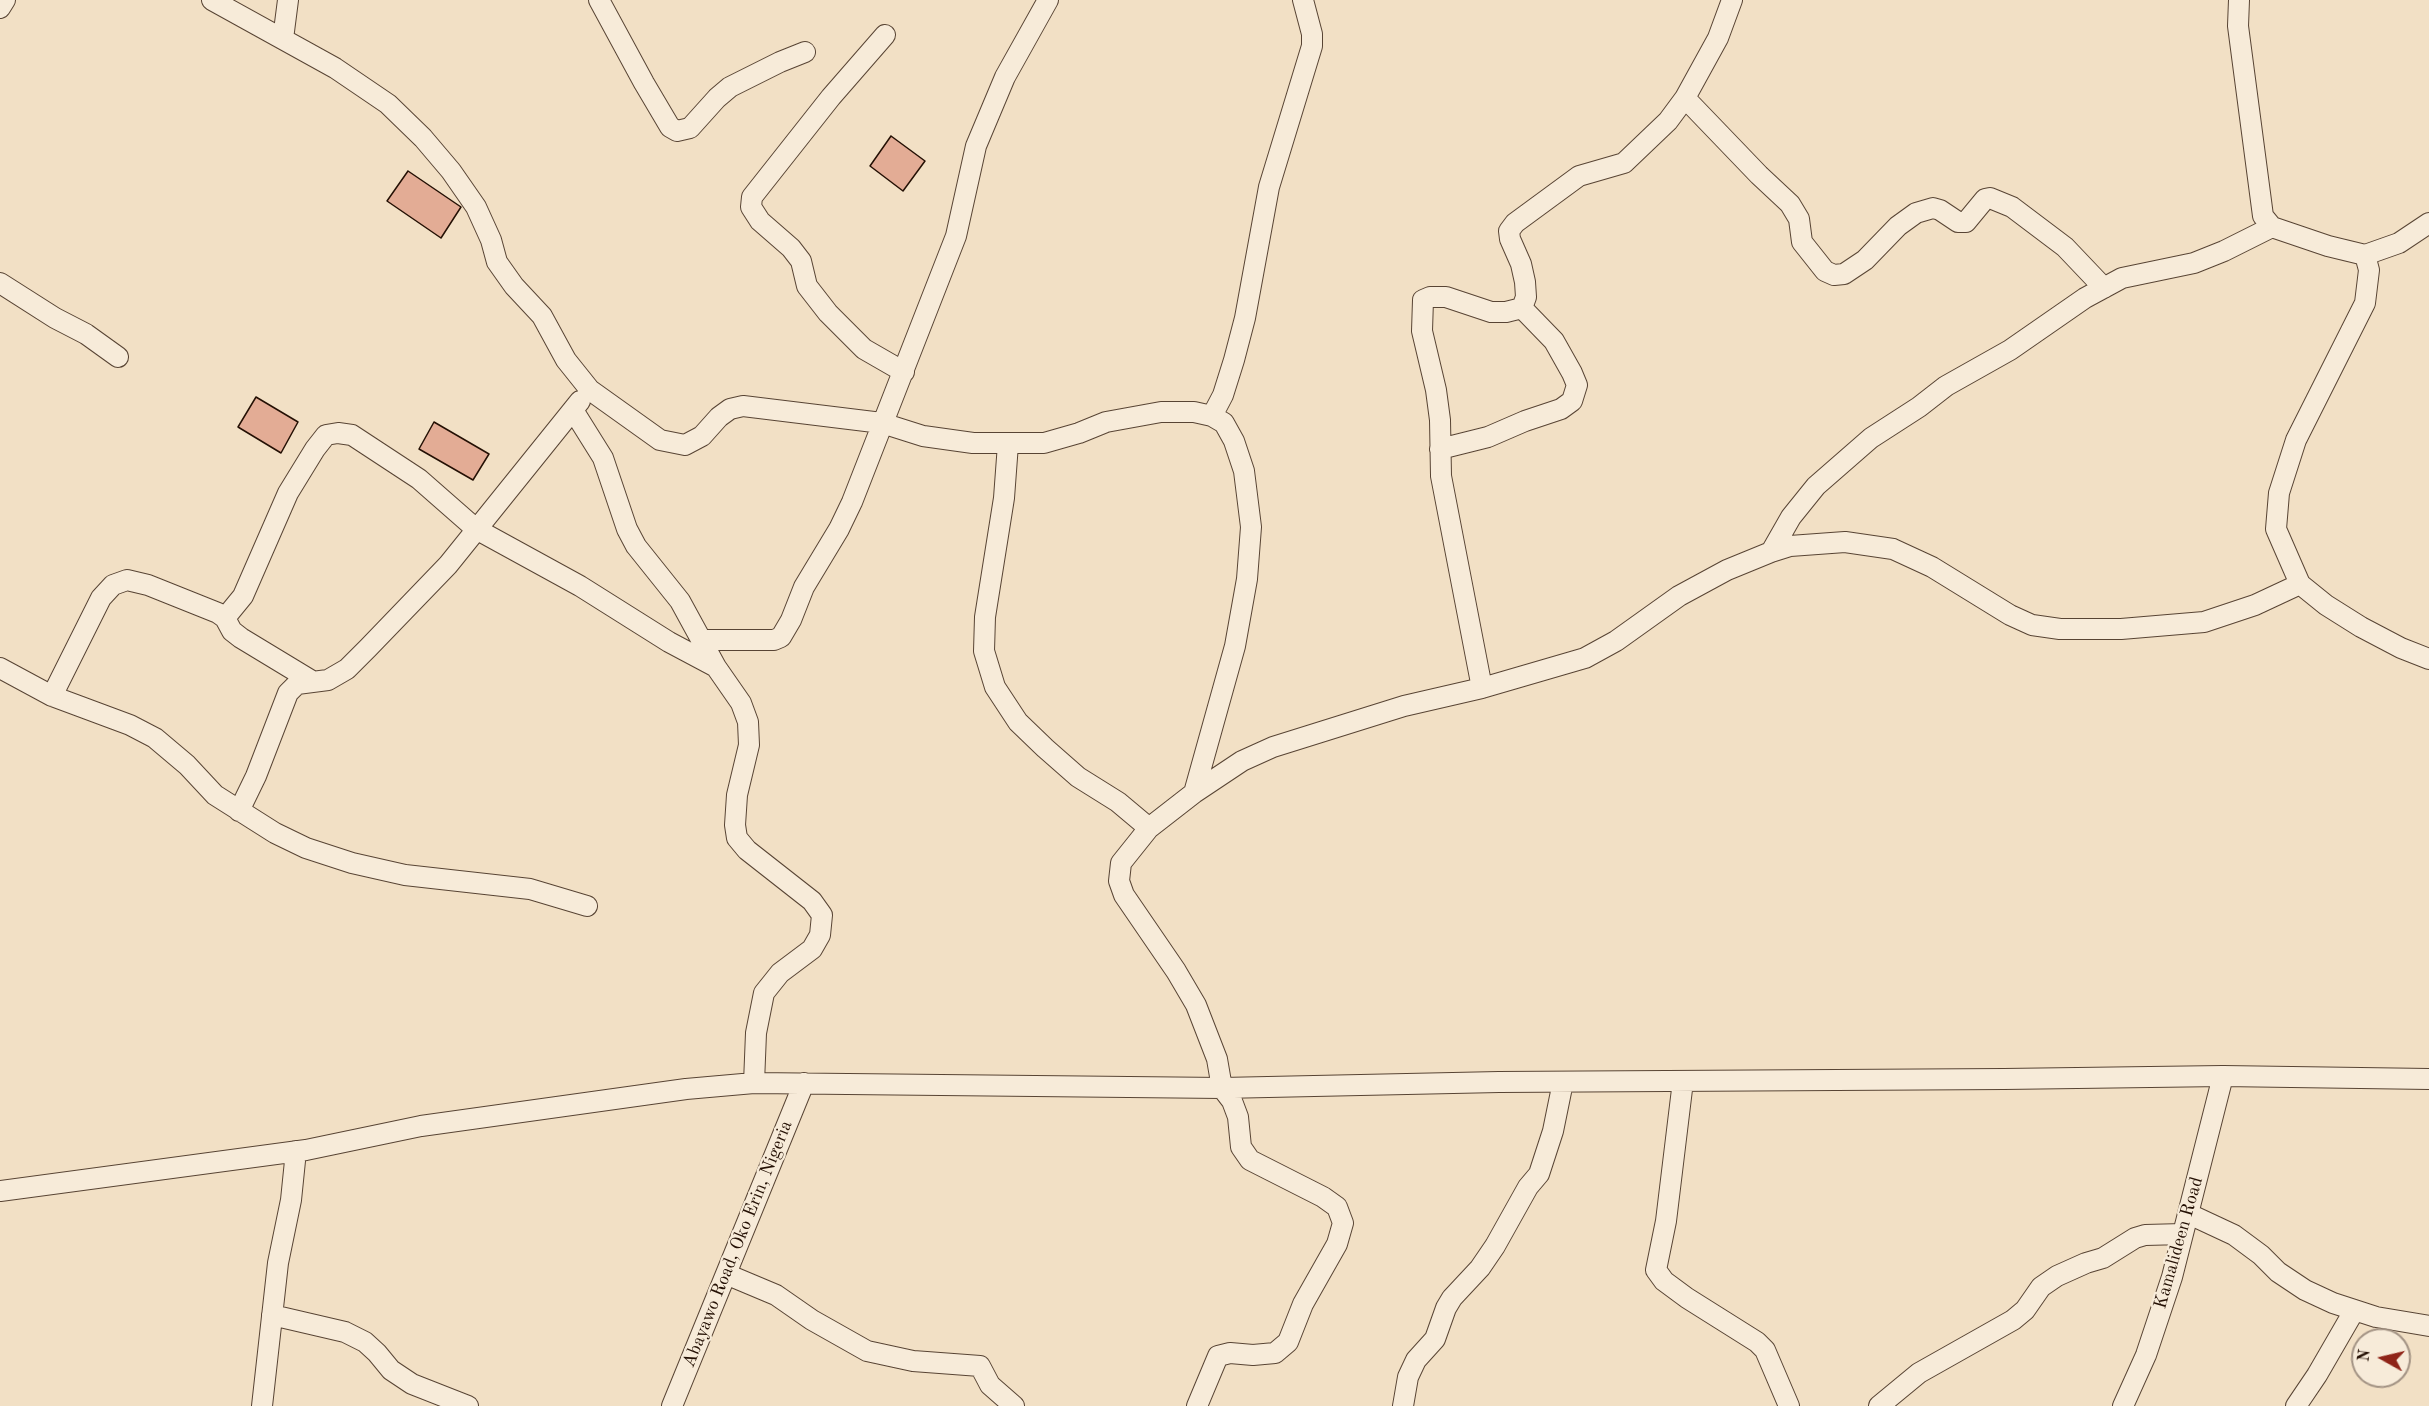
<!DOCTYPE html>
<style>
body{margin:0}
#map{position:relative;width:2429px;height:1406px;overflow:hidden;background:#f2e0c5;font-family:"Old Standard TT",serif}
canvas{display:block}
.north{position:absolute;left:2351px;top:1328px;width:60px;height:60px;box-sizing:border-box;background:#f7ebd9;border:2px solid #a39384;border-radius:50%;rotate:278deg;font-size:16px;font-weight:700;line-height:24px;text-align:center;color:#241004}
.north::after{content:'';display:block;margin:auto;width:21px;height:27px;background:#8f2418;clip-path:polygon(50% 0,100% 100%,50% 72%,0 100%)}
</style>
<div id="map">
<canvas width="2429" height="1406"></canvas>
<div class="north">N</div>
</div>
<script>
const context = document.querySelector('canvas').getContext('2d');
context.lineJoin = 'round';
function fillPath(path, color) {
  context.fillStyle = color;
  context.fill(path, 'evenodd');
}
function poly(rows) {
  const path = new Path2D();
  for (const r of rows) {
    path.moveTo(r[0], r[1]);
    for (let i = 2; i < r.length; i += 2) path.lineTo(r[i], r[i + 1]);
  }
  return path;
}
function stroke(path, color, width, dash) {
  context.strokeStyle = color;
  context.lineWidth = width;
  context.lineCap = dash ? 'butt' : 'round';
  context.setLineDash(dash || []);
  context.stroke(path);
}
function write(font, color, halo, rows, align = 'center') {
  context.font = font + ' "Old Standard TT",serif';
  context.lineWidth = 4.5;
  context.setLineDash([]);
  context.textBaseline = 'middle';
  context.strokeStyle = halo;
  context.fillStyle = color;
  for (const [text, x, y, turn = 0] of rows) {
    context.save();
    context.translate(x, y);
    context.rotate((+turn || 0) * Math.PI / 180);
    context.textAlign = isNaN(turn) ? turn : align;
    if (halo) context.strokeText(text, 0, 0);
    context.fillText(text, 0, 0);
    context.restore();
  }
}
const building = poly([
 [891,136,925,161,903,191,870,166,891,136],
 [408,171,461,207,441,238,387,201,408,171],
 [256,397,298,422,281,453,238,427,256,397],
 [434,422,489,454,473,480,419,449,434,422]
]);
fillPath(building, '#e3ac95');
stroke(building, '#241004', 1.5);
const minor = poly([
 [212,0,335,68,388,104,423,138,451,171,476,207,491,240,497,262,514,286,542,316,566,360,590,390,660,440,685,445,702,436,719,417,730,409,743,406,882,423,923,436,973,443,1044,443,1079,433,1106,422,1161,412,1194,412,1212,416,1224,423,1234,441,1244,471,1251,527,1247,579,1235,646,1194,793],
 [599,0,644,83,670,127,677,131,690,128,717,98,730,87,780,62,805,52],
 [2239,0,2238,26,2263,216,2272,227,2328,246,2365,255,2369,270,2365,303,2296,440,2279,493,2276,529,2300,584,2326,605,2361,627,2401,648,2429,659],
 [0,8,5,0],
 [885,35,831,97,752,197,751,207,760,221,791,248,801,261,807,286,828,313,864,349,904,372],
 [283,39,288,0],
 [1685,98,1759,175,1790,204,1799,219,1802,242,1825,271,1834,275,1844,274,1865,260,1898,226,1916,213,1933,208,1940,210,1958,222,1966,222,1985,199,1990,198,2012,207,2065,247,2104,288],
 [2365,255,2399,243,2429,223],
 [0,283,55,318,86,334,118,357],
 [573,410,603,458,627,529,636,546,680,601,716,667,741,703,748,722,749,745,737,795,735,825,737,838,747,850,812,901,822,915,820,935,812,949,780,973,764,993,756,1033,754,1083],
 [1212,416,1223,395,1234,360,1245,318,1269,187,1312,46,1312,34,1303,0],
 [1008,444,1004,498,985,617,984,651,995,687,1018,722,1045,748,1078,777,1118,802,1149,828],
 [1440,449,1488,437,1525,421,1561,409,1572,401,1577,385,1572,373,1554,341,1522,308],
 [1771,552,1791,517,1816,486,1871,438,1919,407,1946,386,2010,350,2085,298,2122,278,2194,263,2224,251,2272,227],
 [225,618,243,596,288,493,315,449,326,435,338,433,352,435,419,479,476,529,580,586,669,642,716,667],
 [701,640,774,640,781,637,791,620,804,587,839,529,852,502,956,236,976,146,1005,77,1048,0],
 [0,668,52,696,130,725,155,738,187,765,215,795,275,833,306,848,352,863,405,875,530,889,587,906],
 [1482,688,1441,476,1440,420,1436,390,1422,331,1423,300,1430,297,1446,297,1491,312,1506,312,1522,308,1526,297,1525,282,1521,264,1510,239,1509,231,1515,223,1579,176,1624,163,1668,121,1685,98,1718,38,1732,0],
 [52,696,101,598,113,585,127,580,148,585,218,613,225,618,232,631,241,638,312,681],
 [239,811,256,776,288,693,297,684,328,680,347,669,368,648,448,565,580,401],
 [1683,1081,1666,1221,1656,1270,1664,1281,1687,1298,1757,1342,1765,1350,1789,1406],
 [0,1191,306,1150,421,1126,686,1089,754,1083,1222,1088,1499,1082,2004,1079,2223,1076,2429,1079],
 [2189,1214,2234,1235,2261,1255,2278,1272,2305,1290,2333,1303,2376,1317,2429,1326],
 [726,1274,776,1295,812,1320,867,1351,913,1361,980,1366,990,1385,1014,1406],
 [272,1315,345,1332,365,1342,377,1353,391,1370,412,1384,468,1406],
 [262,1406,278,1263,291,1200,296,1151],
 [672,1406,804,1083],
 [1197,1406,1218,1356,1230,1353,1253,1355,1275,1353,1288,1342,1303,1304,1337,1244,1343,1223,1337,1207,1323,1197,1250,1160,1241,1147,1238,1117,1232,1101,1222,1088,1217,1059,1196,1005,1176,971,1124,895,1119,881,1121,863,1149,828,1194,793,1242,761,1273,747,1404,706,1482,688,1585,658,1616,641,1679,596,1727,570,1771,552,1790,546,1845,542,1893,549,1932,567,2010,615,2032,625,2060,629,2121,629,2204,622,2255,605,2300,584],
 [1403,1406,1408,1377,1416,1360,1435,1339,1446,1308,1452,1298,1480,1268,1495,1246,1528,1187,1539,1174,1553,1131,1563,1082],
 [1879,1406,1919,1373,2013,1320,2025,1310,2041,1287,2057,1276,2086,1263,2103,1258,2135,1238,2145,1235,2183,1234],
 [2123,1406,2146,1355,2172,1277,2223,1076],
 [2296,1406,2317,1375,2354,1311]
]);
stroke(minor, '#584434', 22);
stroke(minor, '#f7ebd9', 20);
write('18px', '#241004', '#f7ebd9', [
 ["Kamalideen Road",2179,1243,-74],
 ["Abayawo Road, Oko Erin, Nigeria",738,1244,-68]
]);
</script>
